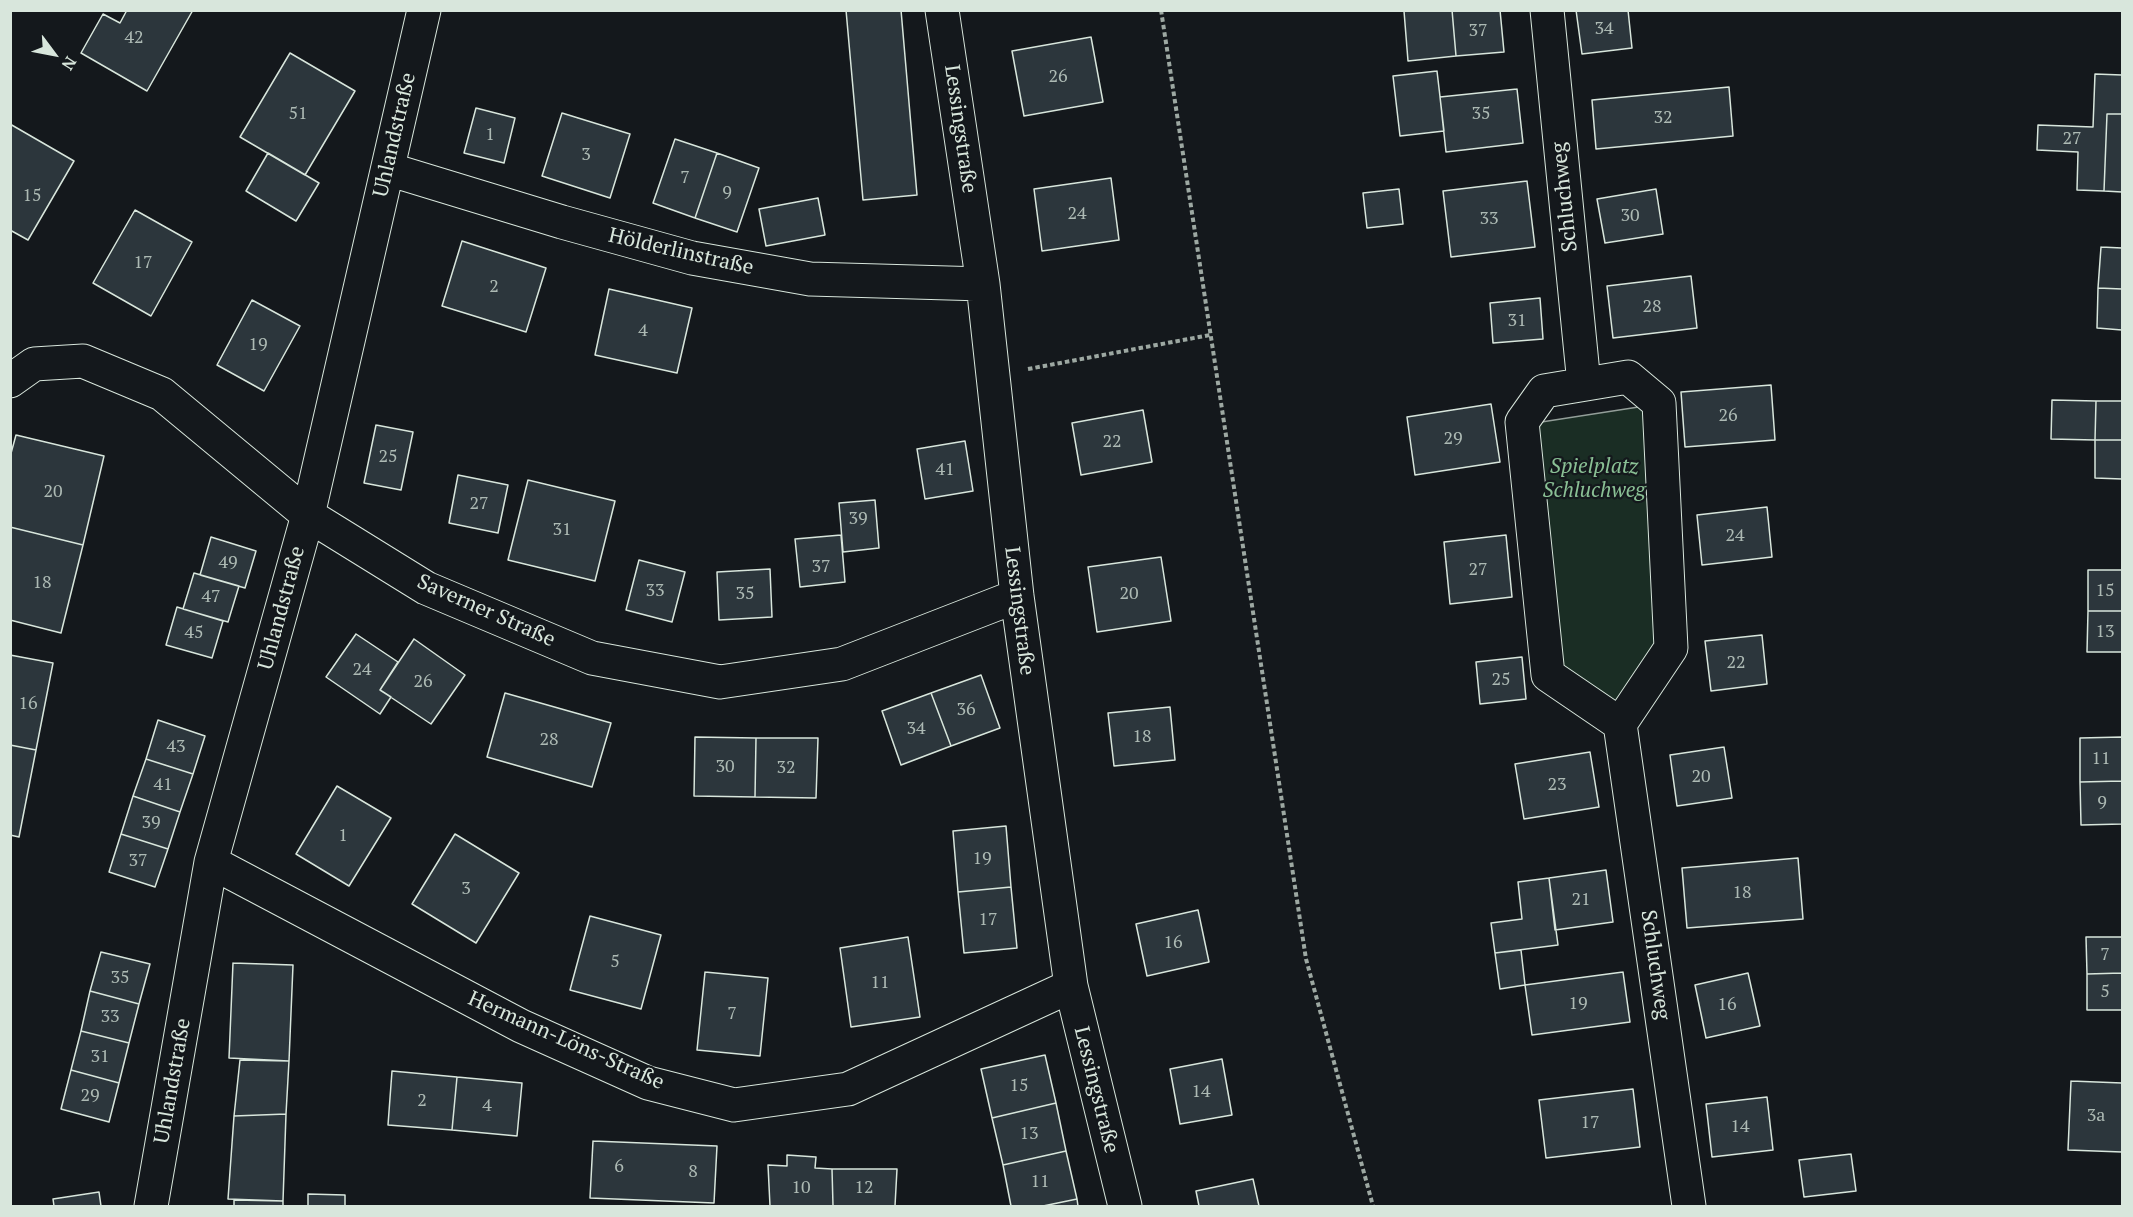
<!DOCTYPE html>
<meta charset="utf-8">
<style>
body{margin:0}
#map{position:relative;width:2133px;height:1217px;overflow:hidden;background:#14181c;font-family:"PT Serif",serif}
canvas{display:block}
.frame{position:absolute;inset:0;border:12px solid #d8e6dc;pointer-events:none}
.north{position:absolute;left:24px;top:24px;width:60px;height:60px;-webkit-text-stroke:4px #14181c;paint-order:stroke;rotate:122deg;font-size:16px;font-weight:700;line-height:24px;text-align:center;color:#d8e6dc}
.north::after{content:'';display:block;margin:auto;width:21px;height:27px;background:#d8e6dc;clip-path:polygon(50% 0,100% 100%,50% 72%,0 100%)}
</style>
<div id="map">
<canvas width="2133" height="1217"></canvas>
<div class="frame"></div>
<div class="north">N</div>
</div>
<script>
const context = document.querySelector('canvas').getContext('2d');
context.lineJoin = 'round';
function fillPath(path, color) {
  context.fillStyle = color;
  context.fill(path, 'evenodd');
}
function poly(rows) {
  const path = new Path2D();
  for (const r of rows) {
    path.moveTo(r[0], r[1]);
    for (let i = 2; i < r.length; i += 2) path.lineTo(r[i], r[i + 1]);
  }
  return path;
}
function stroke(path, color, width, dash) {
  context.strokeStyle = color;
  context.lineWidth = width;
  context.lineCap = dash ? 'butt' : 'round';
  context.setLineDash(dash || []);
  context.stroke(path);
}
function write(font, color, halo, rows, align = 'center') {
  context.font = font + ' "PT Serif",serif';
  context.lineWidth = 4.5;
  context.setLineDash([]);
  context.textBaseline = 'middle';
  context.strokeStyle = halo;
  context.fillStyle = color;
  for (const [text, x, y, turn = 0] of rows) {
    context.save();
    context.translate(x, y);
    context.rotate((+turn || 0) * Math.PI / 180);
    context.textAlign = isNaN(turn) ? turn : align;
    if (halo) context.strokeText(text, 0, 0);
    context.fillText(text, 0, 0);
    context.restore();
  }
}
const green = poly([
 [1645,406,1657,640,1617,705,1558,662,1535,423,1645,406]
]);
fillPath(green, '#1a2d24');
stroke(green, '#939e99', 1.5);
const building = poly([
 [127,10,193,10,147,91,81,53,103,14,120,23,127,10],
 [846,10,901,10,917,195,863,200,846,10],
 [1452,10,1500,10,1504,52,1456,56,1452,10],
 [1452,10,1456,56,1408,61,1404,11,1452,10],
 [1576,10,1628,10,1632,48,1582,54,1576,10],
 [1091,37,1103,102,1024,116,1012,51,1091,37],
 [290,53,355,91,305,175,240,137,290,53],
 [1437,71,1444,131,1400,136,1393,76,1437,71],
 [2095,74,2122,75,2122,114,2107,114,2104,191,2077,190,2078,152,2037,150,2038,125,2093,127,2095,74],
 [1729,87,1733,136,1596,149,1592,100,1729,87],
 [1517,89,1523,143,1446,152,1440,97,1517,89],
 [476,108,515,118,504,163,464,153,476,108],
 [562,113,630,134,610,198,542,176,562,113],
 [2107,114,2122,114,2122,192,2104,191,2107,114],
 [10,124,74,161,28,240,10,230,10,124],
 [675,139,717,153,695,218,653,203,675,139],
 [268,153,319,183,296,221,246,191,268,153],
 [717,153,759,168,737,232,695,218,717,153],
 [1111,178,1119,240,1042,251,1034,189,1111,178],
 [1527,181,1535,247,1451,257,1443,191,1527,181],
 [1399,189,1403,224,1367,228,1363,193,1399,189],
 [1656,189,1663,234,1605,243,1597,199,1656,189],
 [818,198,825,235,766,246,759,209,818,198],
 [135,210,192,242,151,316,93,283,135,210],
 [462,241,546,268,526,332,442,306,462,241],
 [2101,247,2122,248,2122,289,2098,288,2101,247],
 [1691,276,1697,328,1613,338,1607,286,1691,276],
 [2098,288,2122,289,2122,330,2097,328,2098,288],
 [609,289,692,308,677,373,595,355,609,289],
 [1540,298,1543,339,1493,343,1490,303,1540,298],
 [252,300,300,326,264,391,217,365,252,300],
 [1771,385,1775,440,1685,447,1681,392,1771,385],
 [2052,400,2096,401,2095,440,2051,439,2052,400],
 [2096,401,2122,401,2122,440,2095,440,2096,401],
 [1491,404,1500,462,1415,475,1407,417,1491,404],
 [1143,410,1152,462,1081,475,1072,423,1143,410],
 [376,425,413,432,401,490,364,483,376,425],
 [16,435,104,456,83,545,10,527,10,457,16,435],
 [2095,440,2122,440,2122,479,2095,478,2095,440],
 [965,441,973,491,925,499,917,449,965,441],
 [458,475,508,485,498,533,449,523,458,475],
 [528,480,615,501,595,581,508,560,528,480],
 [875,500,879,548,843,552,839,503,875,500],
 [1767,507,1772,557,1702,565,1697,515,1767,507],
 [10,527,83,545,61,633,10,620,10,527],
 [841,535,845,582,800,587,795,539,841,535],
 [1506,535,1512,597,1450,604,1444,542,1506,535],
 [211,537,256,551,245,588,200,575,211,537],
 [1161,557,1171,621,1097,632,1088,567,1161,557],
 [639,560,685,572,672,622,626,610,639,560],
 [770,569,772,617,719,620,717,572,770,569],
 [2088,570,2122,570,2122,611,2088,611,2088,570],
 [194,573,239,586,228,622,183,609,194,573],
 [177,607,223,621,212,658,166,645,177,607],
 [2088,611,2122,611,2122,652,2087,652,2088,611],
 [356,634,398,662,380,690,391,697,380,714,326,677,356,634],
 [1762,635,1767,684,1711,691,1705,641,1762,635],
 [414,639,465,675,431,724,380,690,414,639],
 [10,655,53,663,36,750,10,745,10,655],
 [1522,657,1526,699,1480,704,1476,662,1522,657],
 [981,675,1000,728,951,746,931,693,981,675],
 [505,693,611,723,592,787,487,757,505,693],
 [931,693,951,746,901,765,882,711,931,693],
 [1170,707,1175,760,1114,766,1108,713,1170,707],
 [158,720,205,736,193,774,146,759,158,720],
 [695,737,756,738,755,797,694,796,695,737],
 [2122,737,2122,781,2080,782,2080,738,2122,737],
 [756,738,818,738,816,798,755,797,756,738],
 [10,745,36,750,19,837,10,835,10,745],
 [1724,747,1732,798,1677,806,1670,755,1724,747],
 [1590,752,1599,807,1524,819,1515,764,1590,752],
 [146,759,193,774,180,812,133,796,146,759],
 [2122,781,2122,824,2081,825,2080,782,2122,781],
 [337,786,391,818,349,886,296,854,337,786],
 [133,796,180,812,168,849,121,834,133,796],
 [1006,826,1011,887,958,892,953,831,1006,826],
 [121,834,168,849,155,887,109,872,121,834],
 [455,834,519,873,476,943,412,904,455,834],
 [1798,858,1803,919,1687,928,1682,868,1798,858],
 [1606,870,1613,922,1555,930,1549,878,1606,870],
 [1549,878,1558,945,1495,953,1491,923,1522,919,1518,882,1549,878],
 [1011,887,1017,948,964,953,958,892,1011,887],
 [1198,910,1209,962,1147,976,1136,924,1198,910],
 [590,916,661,935,641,1009,570,990,590,916],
 [908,937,920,1017,851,1027,840,948,908,937],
 [2086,937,2122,937,2122,973,2087,974,2086,937],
 [1521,950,1525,985,1500,989,1495,953,1521,950],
 [101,952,150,964,139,1004,90,991,101,952],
 [233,963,293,965,289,1061,229,1058,233,963],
 [705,972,768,978,760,1056,697,1050,705,972],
 [1623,972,1630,1022,1532,1035,1525,985,1623,972],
 [1748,973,1760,1026,1706,1038,1695,985,1748,973],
 [2122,973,2122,1010,2087,1010,2087,974,2122,973],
 [90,991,139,1004,129,1043,81,1031,90,991],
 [81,1031,129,1043,119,1083,71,1070,81,1031],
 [1045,1055,1056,1103,992,1118,981,1069,1045,1055],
 [1222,1059,1232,1115,1180,1124,1170,1069,1222,1059],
 [240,1060,289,1061,286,1114,234,1116,240,1060],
 [71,1070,119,1083,109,1122,61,1109,71,1070],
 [392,1071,457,1077,452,1130,388,1125,392,1071],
 [457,1077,522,1083,517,1136,452,1130,457,1077],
 [2071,1081,2122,1083,2122,1152,2068,1150,2071,1081],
 [1633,1089,1640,1147,1546,1158,1539,1100,1633,1089],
 [1767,1097,1773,1150,1712,1157,1706,1104,1767,1097],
 [1056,1103,1066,1151,1003,1165,992,1118,1056,1103],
 [286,1114,283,1201,228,1199,234,1116,286,1114],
 [593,1141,717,1146,714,1203,590,1198,593,1141],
 [1066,1151,1077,1199,1043,1206,1011,1206,1003,1165,1066,1151],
 [1851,1154,1856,1191,1804,1197,1799,1160,1851,1154],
 [787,1155,816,1157,815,1168,832,1169,833,1206,770,1206,768,1165,787,1166,787,1155],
 [832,1169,897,1169,895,1206,833,1206,832,1169],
 [1253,1179,1259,1206,1199,1206,1196,1191,1253,1179],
 [99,1192,101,1206,54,1206,53,1199,99,1192],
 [308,1194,345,1195,345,1206,308,1206,308,1194],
 [1077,1199,1078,1206,1043,1206,1077,1199],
 [234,1200,283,1201,283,1206,234,1206,234,1200]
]);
fillPath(building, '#2c363c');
stroke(building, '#d8e6dc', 1.5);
const minor = poly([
 [942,10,983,284,1017,596,1071,986,1125,1206],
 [1547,10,1584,384],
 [388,169,562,222,692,258,810,279,983,284],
 [10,381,34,364,83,361,162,394,308,515,426,588,592,658,720,682,842,664,1017,596],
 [1620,724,1548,675,1522,422,1544,391,1628,377,1659,403,1671,648,1620,724,1689,1206],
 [211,862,521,1026,648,1083,734,1105,848,1089,1071,986],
 [151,1206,211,862,308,515,424,10]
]);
stroke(minor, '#d8e6dc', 35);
stroke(poly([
 [1161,10,1306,959,1373,1206],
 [1028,369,1210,335]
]), '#9da8a2', 4, [4.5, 3]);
stroke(minor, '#14181c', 33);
write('18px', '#adbab4', null, [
 ["34",1604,29],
 ["37",1478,31],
 ["42",134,38],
 ["26",1058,77],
 ["51",298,114],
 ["35",1481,114],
 ["32",1663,118],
 ["1",490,135],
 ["27",2072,139],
 ["3",586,155],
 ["7",685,178],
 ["9",727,193],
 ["15",32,196],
 ["24",1077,214],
 ["30",1630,216],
 ["33",1489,219],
 ["17",143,263],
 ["2",494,287],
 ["28",1652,307],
 ["31",1517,321],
 ["4",643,331],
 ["19",258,345],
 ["26",1728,416],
 ["29",1453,439],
 ["22",1112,442],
 ["25",388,457],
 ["41",945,470],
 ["20",53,492],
 ["27",479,504],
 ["39",858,519],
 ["31",562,530],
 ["24",1735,536],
 ["49",228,563],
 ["37",821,567],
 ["27",1478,570],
 ["18",42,583],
 ["33",655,591],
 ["15",2105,591],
 ["35",745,594],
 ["20",1129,594],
 ["47",211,597],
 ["13",2105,632],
 ["45",194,633],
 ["22",1736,663],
 ["24",362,670],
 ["25",1501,680],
 ["26",423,682],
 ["16",28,704],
 ["36",966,710],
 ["34",916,729],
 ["18",1142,737],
 ["28",549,740],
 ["43",176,747],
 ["11",2101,759],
 ["30",725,767],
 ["32",786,768],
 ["20",1701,777],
 ["41",163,785],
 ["23",1557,785],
 ["9",2102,803],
 ["39",151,823],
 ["1",343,836],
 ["19",982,859],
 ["37",138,861],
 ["3",466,889],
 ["18",1742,893],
 ["21",1581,900],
 ["17",988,920],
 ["16",1173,943],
 ["7",2105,955],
 ["5",615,962],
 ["35",120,978],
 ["11",880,983],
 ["5",2105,992],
 ["19",1578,1004],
 ["16",1727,1005],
 ["7",732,1014],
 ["33",110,1017],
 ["31",100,1057],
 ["15",1019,1086],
 ["14",1201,1092],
 ["29",90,1096],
 ["2",422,1101],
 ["4",487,1106],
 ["3a",2096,1116],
 ["17",1590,1123],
 ["14",1740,1127],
 ["13",1029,1134],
 ["6",619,1167],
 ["8",693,1172],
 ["11",1040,1182],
 ["10",801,1188],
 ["12",864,1188]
]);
write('21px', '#d8e6dc', '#14181c', [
 ["Lessingstraße",960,129,82],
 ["Uhlandstraße",395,135,-77],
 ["Schluchweg",1565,197,-96],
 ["Hölderlinstraße",681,252,13],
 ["Uhlandstraße",282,608,-75],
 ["Saverner Straße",486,611,24],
 ["Lessingstraße",1019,611,83],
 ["Schluchweg",1655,965,82],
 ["Hermann-Löns-Straße",566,1041,24],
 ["Uhlandstraße",173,1081,-80],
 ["Lessingstraße",1096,1090,76]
]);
write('italic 21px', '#8ac095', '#14181c', [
 ["Spielplatz",1594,467],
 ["Schluchweg",1594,491]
]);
</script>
